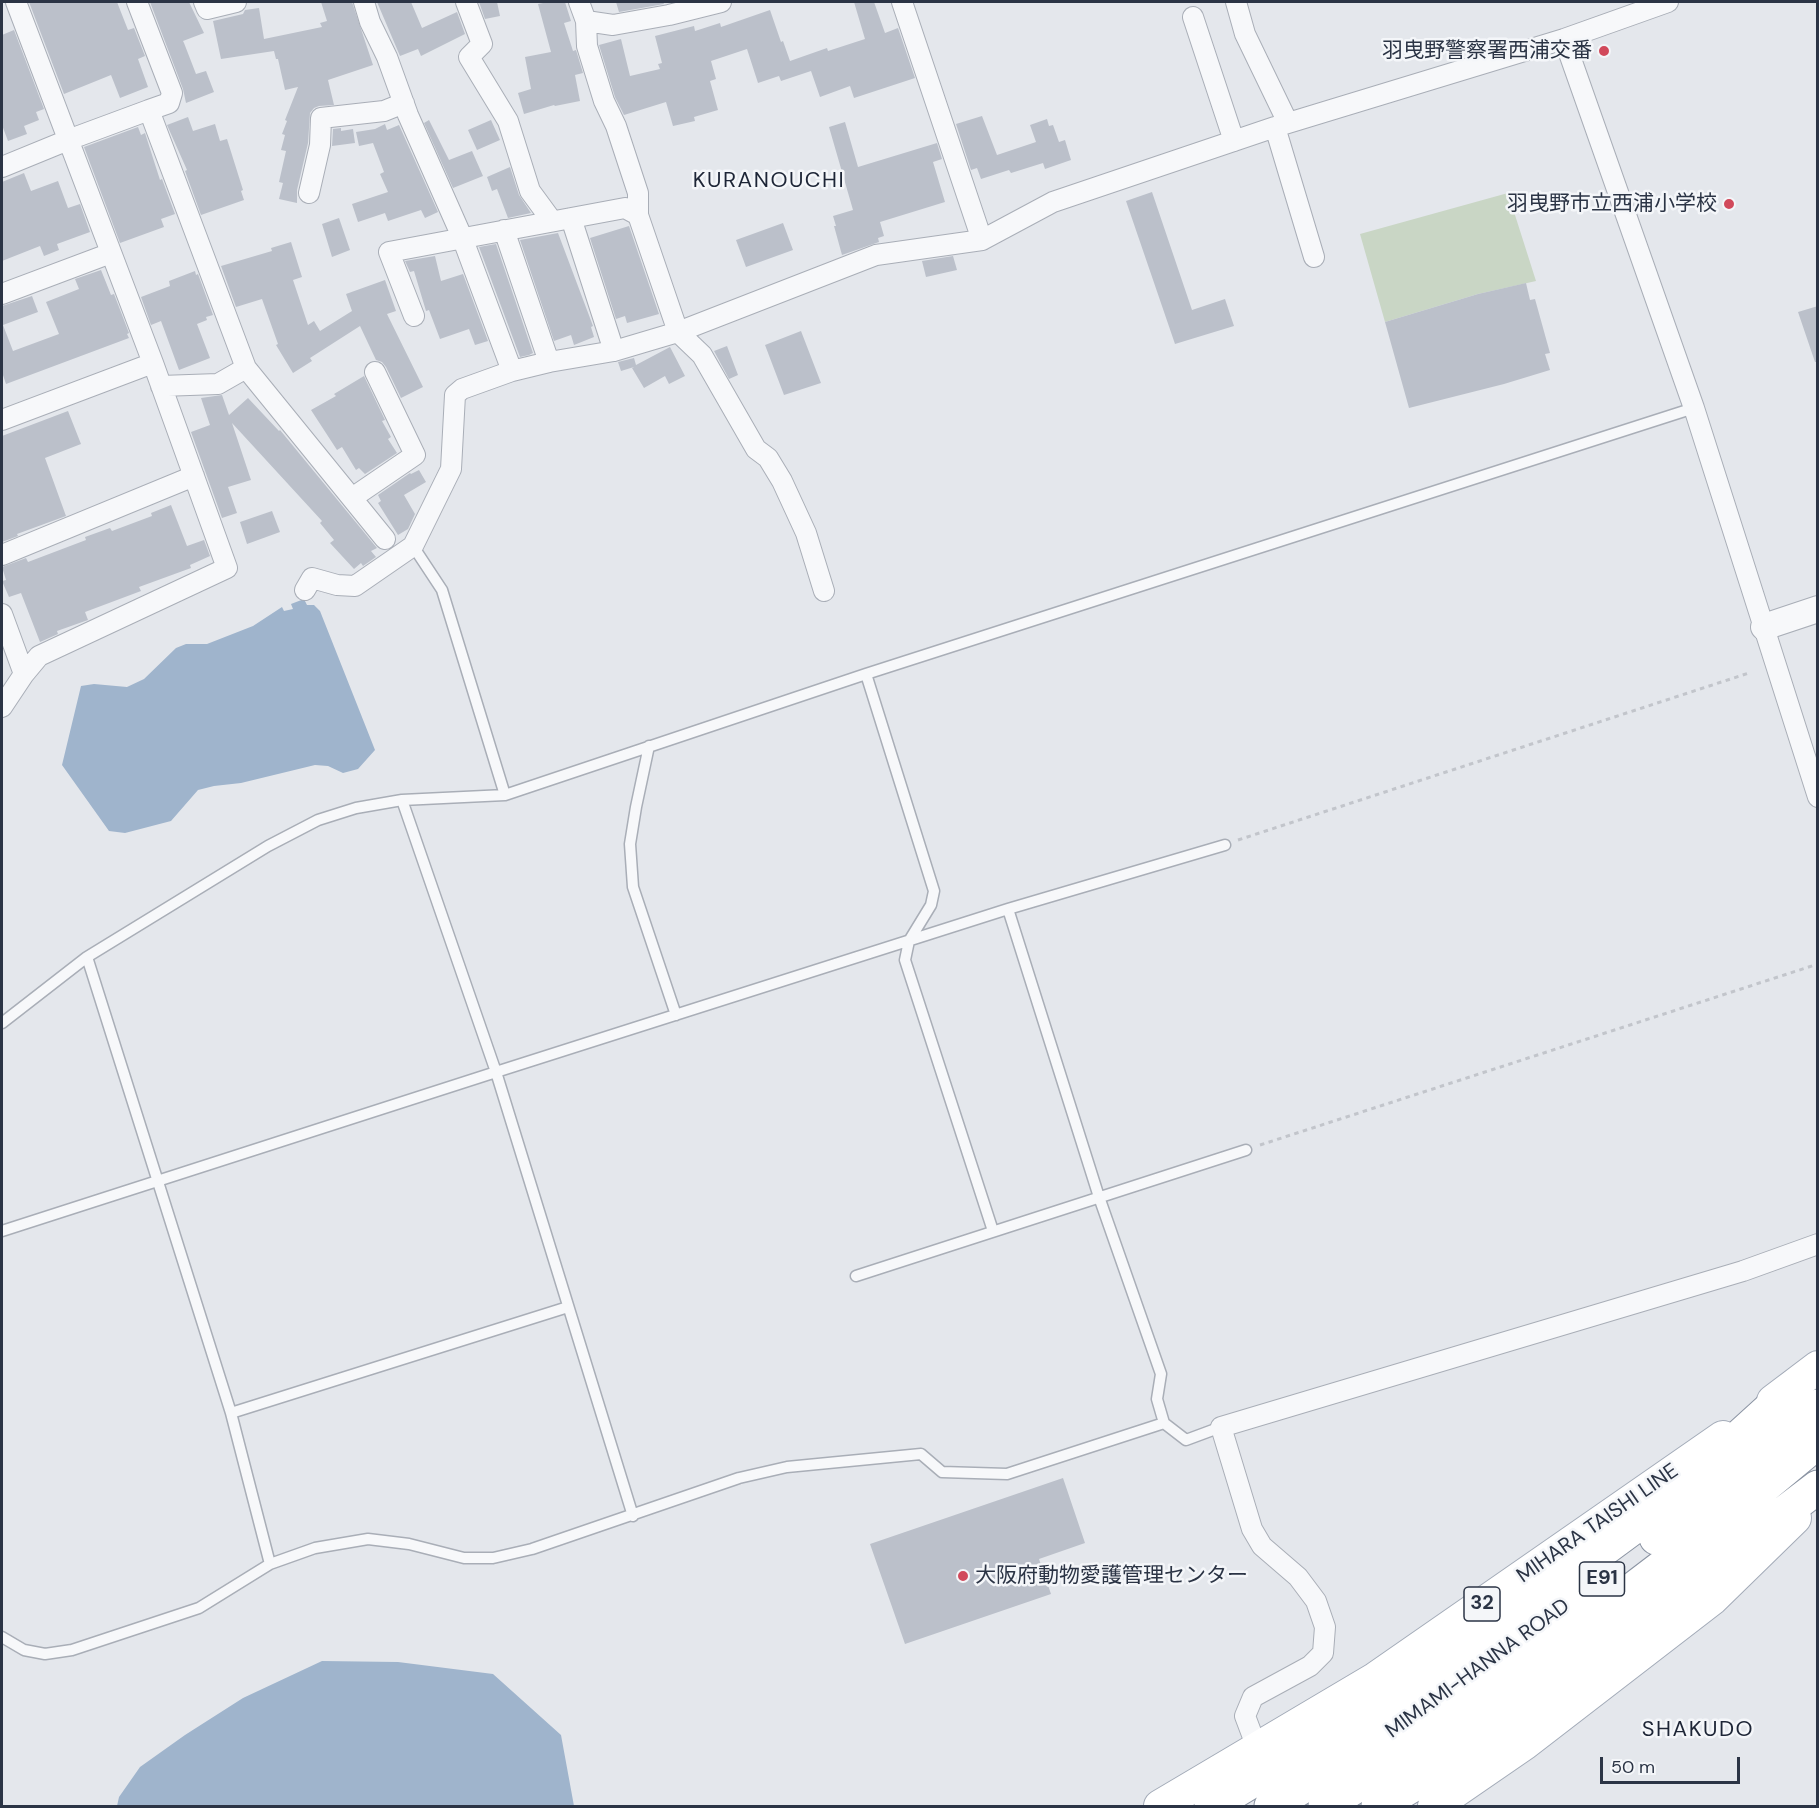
<!DOCTYPE html>
<meta charset="utf-8">
<style>
body{margin:0}
#map{position:relative;width:1819px;height:1808px;overflow:hidden;background:#e4e7ec;font-family:"DM Sans",sans-serif}
canvas{display:block}
.frame{position:absolute;inset:0;border:3px solid #2b3445;pointer-events:none}
.scale{position:absolute;left:1600px;top:1757px;width:140px;height:27px;box-sizing:border-box;border:3px solid #2b3445;border-top:0;padding-left:8px;font-size:18px;line-height:21px;white-space:nowrap;color:#2b3445;-webkit-text-stroke:4px #f4f6f9;paint-order:stroke}
</style>
<div id="map">
<canvas width="1819" height="1808"></canvas>
<div class="frame"></div>
<div class="scale">50 m</div>
</div>
<script>
const context = document.querySelector('canvas').getContext('2d');
context.lineJoin = 'round';
function fillPath(path, color) {
  context.fillStyle = color;
  context.fill(path, 'evenodd');
}
function poly(rows) {
  const path = new Path2D();
  for (const r of rows) {
    path.moveTo(r[0], r[1]);
    for (let i = 2; i < r.length; i += 2) path.lineTo(r[i], r[i + 1]);
  }
  return path;
}
function stroke(path, color, width, dash) {
  context.strokeStyle = color;
  context.lineWidth = width;
  context.lineCap = dash ? 'butt' : 'round';
  context.setLineDash(dash || []);
  context.stroke(path);
}
function write(font, color, halo, rows, align = 'center') {
  context.font = font + ' "DM Sans","Noto Sans JP",sans-serif';
  context.lineWidth = 5;
  context.setLineDash([]);
  context.textBaseline = 'middle';
  context.strokeStyle = halo;
  context.fillStyle = color;
  for (const [text, x, y, turn = 0] of rows) {
    context.save();
    context.translate(x, y);
    context.rotate((+turn || 0) * Math.PI / 180);
    context.textAlign = isNaN(turn) ? turn : align;
    if (halo) context.strokeText(text, 0, 0);
    context.fillText(text, 0, 0);
    context.restore();
  }
}
fillPath(poly([
 [1508,193,1536,281,1478,294,1385,322,1360,234]
]), '#c9d6c5');
fillPath(poly([
 [304,599,307,605,314,605,320,611,375,750,358,769,343,773,328,766,315,765,241,783,214,786,198,790,171,821,125,833,109,831,62,765,81,686,94,684,127,687,144,679,176,648,186,644,207,644,253,626,282,607,284,611,293,609,291,604],
 [322,1661,398,1662,493,1674,561,1735,574,1806,117,1806,119,1797,140,1767,185,1735,243,1698]
]), '#9fb4cc');
fillPath(poly([
 [29,2,117,2,128,30,134,28,145,56,138,59,148,87,120,98,111,75,64,94],
 [150,2,189,2,204,33,183,41,184,43,196,74,206,71,214,92,186,103,183,89],
 [321,2,352,2,373,65,328,80,334,105,319,106,314,108,310,113,308,143,297,190,297,203,279,199,283,183,279,182,286,151,281,150,285,135,282,134,287,121,285,120,298,87,285,90,278,59,276,59,274,51,221,59,213,21,243,14,245,10,259,8,264,39,322,27,320,23,327,21],
 [377,2,411,2,422,28,457,12,465,34,421,56,418,49,400,56],
 [479,2,497,2,500,16,485,19],
 [548,2,565,2,571,21,564,23,573,51,576,50,583,73,575,75,580,101,555,106,554,105,524,114,518,93,531,89,525,57,551,52,538,4],
 [616,2,663,2,664,4,619,12],
 [854,2,874,2,885,33,898,28,915,78,854,98,850,86,820,97,811,71,781,81,779,76,758,83,747,49,711,61,716,79,710,81,718,110,694,117,695,121,673,126,666,102,624,115,615,97,599,45,621,39,630,76,660,69,658,64,662,63,655,36,694,26,695,31,720,23,721,27,770,10,781,42,783,41,790,61,827,48,828,51,865,39],
 [14,30,44,109,36,112,39,120,24,126,27,134,8,141,2,125,2,35],
 [982,116,997,155,1036,142,1030,125,1047,119,1049,126,1053,125,1059,142,1065,140,1071,160,1045,169,1043,163,1011,173,1009,170,981,179,977,168,971,170,956,124],
 [188,117,193,131,215,124,220,141,227,139,243,190,241,191,244,200,201,215,185,171,187,170,167,125],
 [429,120,449,160,472,151,483,176,453,188,424,123],
 [491,120,500,140,477,150,468,130],
 [845,122,858,167,937,143,942,159,933,162,945,202,880,222,884,236,878,238,879,242,842,255,834,226,836,226,833,216,853,210,829,127],
 [385,124,387,130,399,125,438,212,425,218,421,210,388,221,385,213,358,222,352,204,388,192,380,174,384,172,373,143,359,146,356,132,375,129],
 [138,127,141,135,145,133,160,180,162,179,175,214,161,219,164,227,120,243,84,147],
 [341,128,341,131,353,129,355,143,332,146,333,129],
 [510,167,519,195,531,213,508,218,497,189,492,191,487,177],
 [24,173,31,191,58,181,68,208,80,204,90,232,57,244,59,250,44,256,40,246,2,261,2,182],
 [1152,192,1192,310,1225,299,1234,326,1175,344,1126,201],
 [339,218,350,250,332,257,322,224],
 [783,223,793,250,746,267,736,240],
 [629,226,659,314,627,323,625,316,616,319,590,238],
 [558,233,593,326,591,327,594,337,574,345,571,335,554,341,520,240],
 [291,242,302,277,293,280,308,325,314,321,320,331,352,311,346,294,385,280,396,311,387,314,423,387,401,398,386,367,382,362,376,360,360,326,310,358,312,361,293,373,276,345,278,344,262,299,236,307,221,266,272,251,271,248],
 [496,244,533,353,529,355,520,357,479,247],
 [435,256,441,281,463,274,488,341,475,345,469,329,440,339,429,310,426,311,414,271,410,272,405,261],
 [953,256,957,270,926,277,922,261],
 [101,270,111,295,114,294,129,333,127,334,129,338,6,384,2,372,2,306,32,296,38,312,3,325,13,351,59,334,46,302,79,289,75,279],
 [195,271,196,275,198,274,213,315,206,317,207,320,197,324,210,358,179,370,161,321,151,325,141,297,170,286,169,281],
 [1526,283,1530,300,1535,299,1550,353,1545,354,1550,370,1504,384,1409,408,1385,322,1478,294],
 [1818,306,1818,362,1815,362,1798,312],
 [801,331,821,383,784,395,765,345],
 [727,346,738,375,729,379,714,351],
 [670,347,685,376,669,384,665,376,644,388,632,368,634,367,621,371,618,362,634,358,636,365],
 [364,376,385,420,382,421,391,437,388,439,397,453,365,474,359,468,356,470,342,447,337,450,311,410,336,396,334,394],
 [222,395,229,415,248,398,279,431,280,430,377,548,371,551,376,557,363,566,361,563,354,569,330,543,334,540,320,523,322,521,232,423,251,480,228,487,237,513,222,518,191,432,210,425,201,398],
 [68,411,81,444,45,458,66,516,17,534,18,536,2,542,2,436],
 [419,470,426,482,404,495,415,514,408,529,398,535,378,503,381,501,378,495,410,473,411,474],
 [171,505,187,546,204,540,210,556,190,565,191,568,139,587,141,591,85,612,88,620,57,631,58,634,40,642,21,593,9,597,2,581,6,580,2,567,26,558,28,562,86,540,85,537,110,528,112,531,152,516,151,513],
 [272,511,280,532,247,544,240,522],
 [1063,1478,1085,1543,1039,1559,1051,1594,905,1644,870,1544]
]), '#bbc0ca');
const service = poly([
 [413,546,442,590,505,795],
 [866,674,934,891,931,905,909,941,905,960,993,1231],
 [649,746,636,807,630,844,633,887,676,1015],
 [402,800,496,1072,633,1516],
 [1008,909,1099,1197,1161,1374,1157,1399,1164,1423,1186,1440,1221,1427],
 [87,957,231,1413,270,1564],
 [2,1023,87,957,268,846,318,820,356,808,402,800,505,795,866,674,1694,408],
 [2,1231,496,1072,1008,909,1225,845],
 [856,1276,1246,1150],
 [231,1413,568,1307],
 [2,1637,24,1650,45,1654,72,1650,199,1608,270,1564,315,1548,368,1539,409,1544,464,1558,493,1558,532,1549,739,1478,787,1467,921,1454,942,1472,1007,1474,1164,1423]
]);
const minor = poly([
 [137,2,172,93,169,103,149,110],
 [204,2,207,9,236,2],
 [364,2,370,22,387,57,408,115,462,237,512,371],
 [466,2,482,44,469,57,508,121,530,191,552,221],
 [579,2,586,21,587,46,604,101,616,126,638,193,638,215,678,332,702,355,756,449,768,458,782,481,806,533,824,591],
 [902,2,982,240],
 [1236,2,1245,34,1288,123],
 [1193,17,1234,141],
 [586,21,613,25,669,15,721,2],
 [1564,39,1694,408,1818,797],
 [1275,127,1314,257],
 [2,167,68,140,149,110,246,368,385,539],
 [309,193,320,145,321,118,384,111,404,103],
 [571,218,614,351],
 [504,230,549,362],
 [2,294,111,253],
 [414,316,389,252,625,208,638,215],
 [161,386,218,384,246,368],
 [2,420,153,363],
 [352,498,415,455,375,372],
 [2,555,194,476],
 [305,590,312,578,337,585,355,586,413,546,451,469,455,395,462,389,512,371,549,362,614,351,678,332,876,255,982,240,1053,202,1275,127,1564,39,1668,2],
 [2,614,24,674],
 [2,707,24,674,39,656,227,568,153,363,16,2],
 [1263,1758,1257,1748,1245,1716,1253,1697,1310,1666,1323,1653,1325,1627,1316,1601,1298,1577,1262,1546,1252,1529,1221,1427,1743,1271,1818,1244]
]);
const tertiary = poly([
 [1764,627,1818,609]
]);
const primary = poly([
 [1773,1401,1818,1367],
 [1160,1806,1376,1678,1723,1437],
 [1434,1806,1524,1744,1712,1599,1795,1518]
]);
const motorway = poly([
 [1656,1538,1707,1500,1818,1406],
 [1211,1806,1368,1711,1542,1595,1664,1505,1795,1386],
 [1271,1806,1378,1741,1516,1643,1588,1589],
 [1325,1806,1394,1762,1532,1666,1726,1518,1818,1442],
 [1378,1806,1418,1782,1688,1586,1818,1487]
]);
stroke(service, '#a9aeb7', 13);
stroke(minor, '#a9aeb7', 22);
stroke(tertiary, '#a9aeb7', 28);
stroke(primary, '#a3abb8', 34);
stroke(motorway, '#8b94a3', 35);
stroke(poly([
 [1238,840,1749,673],
 [1260,1145,1818,964]
]), '#c2c5cb', 3, [4.5, 4.5]);
stroke(service, '#f7f8fa', 10);
stroke(minor, '#f7f8fa', 20);
stroke(tertiary, '#f7f8fa', 26);
stroke(primary, '#fff', 32);
stroke(motorway, '#fff', 33);
for (const [x, y, r, color] of [
 [1604,51,6,"#d1495b"],
 [1729,204,6,"#d1495b"],
 [963,1576,6,"#d1495b"]
]) {
  const dot = new Path2D();
  dot.arc(x, y, r, 0, 2 * Math.PI);
  context.fillStyle = color;
  context.fill(dot);
  stroke(dot, '#f4f6f9', 2);
}
for (const [x, y, w] of [
 [1602,1579,45],
 [1482,1604,36]
]) {
  const box = new Path2D();
  box.roundRect(x - w / 2, y - 17, w, 34, 4.5);
  context.fillStyle = '#f4f6f9';
  context.fill(box);
  stroke(box, '#2b3445', 1.5);
}
write('bold 20px', '#2b3445', null, [
 ["E91",1602,1579],
 ["32",1482,1604]
]);
write('21px', '#2b3445', '#f4f6f9', [
 ["羽曳野警察署西浦交番",1592,51],
 ["羽曳野市立西浦小学校",1717,204],
 ["大阪府動物愛護管理センター",975,1576,"left"]
], 'right');
write('21px', '#2b3445', '#f4f6f9', [
 ["MIHARA TAISHI LINE",1598,1524,-35],
 ["MIMAMI-HANNA ROAD",1478,1669,-36]
]);
context.letterSpacing = '1.5px';
write('22px', '#1d2536', '#f4f6f9', [
 ["KURANOUCHI",769,181],
 ["SHAKUDO",1698,1730]
]);
context.letterSpacing = '0px';
</script>
